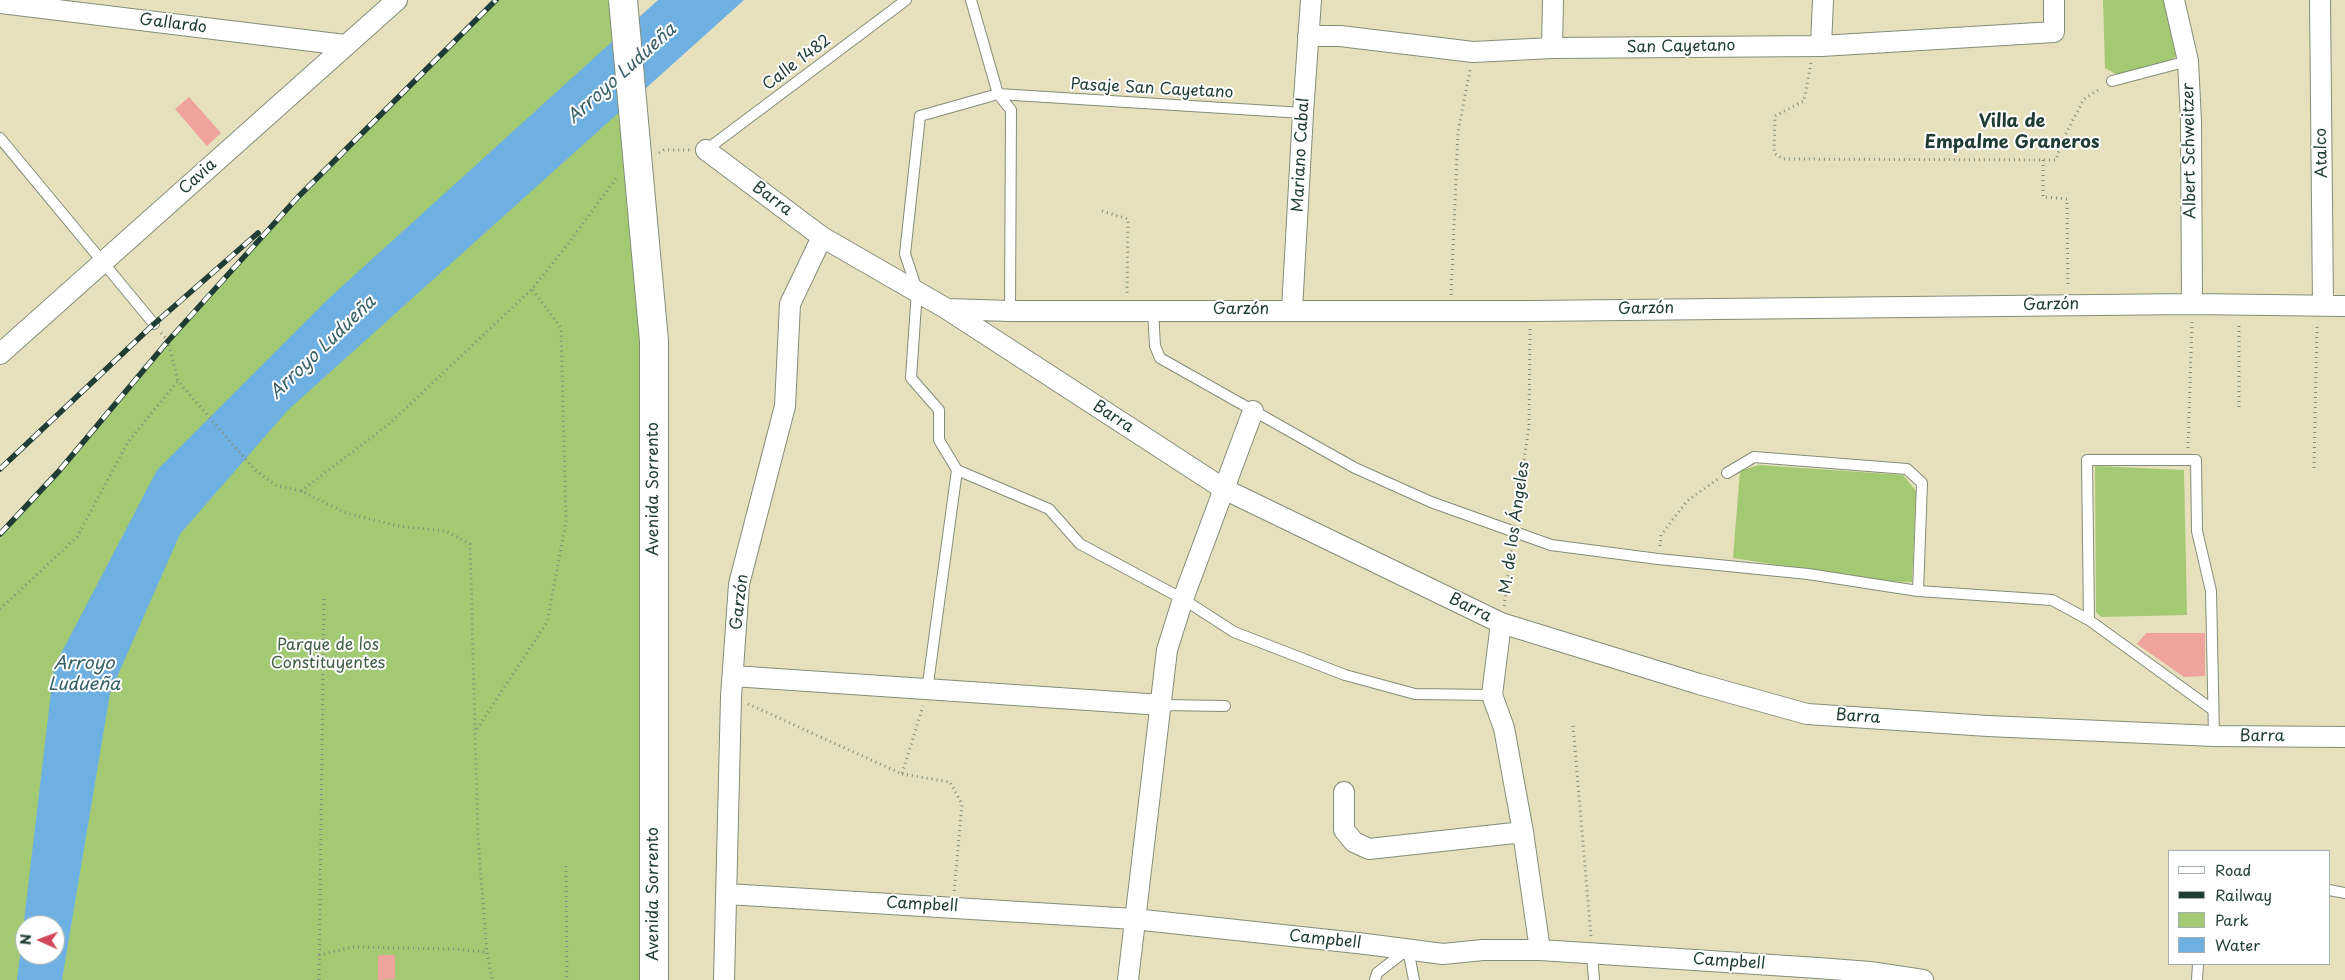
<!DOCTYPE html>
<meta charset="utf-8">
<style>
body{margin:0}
#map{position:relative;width:2345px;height:980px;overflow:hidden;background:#e7e0bd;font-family:"Playpen Sans",sans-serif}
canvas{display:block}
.legend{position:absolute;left:2168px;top:850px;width:162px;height:115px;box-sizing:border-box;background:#fff;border:1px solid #a5b1ae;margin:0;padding:6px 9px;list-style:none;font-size:15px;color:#1f3d34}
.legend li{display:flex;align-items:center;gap:10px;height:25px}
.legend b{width:25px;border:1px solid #a5b1ae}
.north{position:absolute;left:15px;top:915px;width:50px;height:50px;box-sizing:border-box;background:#fff;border:1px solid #a5b1ae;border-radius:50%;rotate:272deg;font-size:14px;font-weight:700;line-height:20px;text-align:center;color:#1f3d34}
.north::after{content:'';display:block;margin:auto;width:18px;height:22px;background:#d1495b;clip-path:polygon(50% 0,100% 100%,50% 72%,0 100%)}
</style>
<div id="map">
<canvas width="2345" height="980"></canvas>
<ul class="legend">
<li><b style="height:6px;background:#fff"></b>Road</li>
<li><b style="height:6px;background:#1f3d34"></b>Railway</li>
<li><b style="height:14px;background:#a3c973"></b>Park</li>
<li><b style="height:14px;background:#6fb0e3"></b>Water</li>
</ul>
<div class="north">N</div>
</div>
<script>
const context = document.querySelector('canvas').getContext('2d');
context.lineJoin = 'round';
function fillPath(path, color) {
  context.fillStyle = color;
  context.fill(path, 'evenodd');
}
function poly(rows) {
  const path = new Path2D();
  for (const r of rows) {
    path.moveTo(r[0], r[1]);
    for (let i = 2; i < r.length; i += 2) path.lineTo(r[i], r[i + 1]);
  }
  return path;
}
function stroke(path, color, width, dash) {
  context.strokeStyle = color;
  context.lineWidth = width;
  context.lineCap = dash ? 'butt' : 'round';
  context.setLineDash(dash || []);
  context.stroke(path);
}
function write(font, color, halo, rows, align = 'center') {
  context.font = font + ' "Playpen Sans",sans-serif';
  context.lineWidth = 4;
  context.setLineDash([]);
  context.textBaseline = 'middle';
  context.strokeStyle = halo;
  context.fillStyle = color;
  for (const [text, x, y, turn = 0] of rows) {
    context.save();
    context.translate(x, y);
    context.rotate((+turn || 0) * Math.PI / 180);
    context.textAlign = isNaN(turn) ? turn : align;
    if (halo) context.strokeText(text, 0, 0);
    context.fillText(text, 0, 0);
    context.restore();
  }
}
fillPath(poly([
 [496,0,623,0,654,341,654,980,0,980,0,534,59,471,168,341,298,197],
 [25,925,55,925,55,955,25,955],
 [2103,0,2164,0,2176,57,2157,65,2116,74,2105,68],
 [1759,465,1903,475,1916,491,1912,582,1881,581,1733,558,1740,471],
 [2095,466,2184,470,2187,615,2101,617,2096,612]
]), '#a3c973');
fillPath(poly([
 [658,0,744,0,288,410,180,534,110,693,62,980,17,980,54,667,157,470,328,299],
 [25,925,55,925,55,955,25,955]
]), '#6fb0e3');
fillPath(poly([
 [189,97,221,133,207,146,175,109],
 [2146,633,2205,633,2205,676,2184,677,2137,644],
 [378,955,395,955,395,979,378,980]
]), '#efa39c');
const service = poly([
 [971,0,998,94,1011,110,1010,311],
 [2112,81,2188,61],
 [1303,113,998,94,920,116,905,254,917,290,911,378,939,410,939,440,957,470,1049,509,1080,544,1183,599,1234,632,1345,675,1415,694,1492,695],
 [0,138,154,324],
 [706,150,906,0],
 [1153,310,1155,346,1160,358,1355,468,1431,502,1551,545,1658,559,1808,574,1918,591,2052,600,2089,620,2213,710],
 [1727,473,1754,457,1907,469,1922,483,1918,591],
 [2089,620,2087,460,2196,460,2197,531,2211,591,2214,736],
 [927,691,957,470],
 [1162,705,1225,706],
 [2329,890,2345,893],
 [1592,954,1594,980],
 [1375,980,1377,973,1408,949,1414,980],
 [2197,980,2198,964]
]);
const minor = poly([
 [2174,0,2188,61,2191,121,2192,304],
 [2320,0,2323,305],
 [0,3,345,45],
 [1308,36,1340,36,1473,52,1552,48,1821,46,2054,32,2054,0],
 [1821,46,1823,0],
 [1552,48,1553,0],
 [706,150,822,237,947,309,1224,489,1501,623,1699,684,1807,714,1988,726,2214,736,2345,737],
 [947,309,1010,311,1530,311,2192,304,2345,306],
 [1292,310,1303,113,1311,0],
 [0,354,397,0],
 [1501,623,1492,695,1504,728,1523,832,1540,950],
 [733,676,1162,705],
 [1344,792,1344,830,1354,842,1369,849,1523,832],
 [727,894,1134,919,1366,944,1443,954,1483,950,1540,950,1818,968,1870,972,1923,980],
 [724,980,731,697,739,584,785,406,790,304,822,237],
 [1128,980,1167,650,1183,599,1253,411]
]);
const secondary = poly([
 [643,221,654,341,654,980]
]);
stroke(service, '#838e78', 12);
stroke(minor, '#838e78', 22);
stroke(secondary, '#838e78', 30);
stroke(poly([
 [1811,63,1804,101,1775,116,1774,153,1783,159,2056,160,2063,139,2084,99,2101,88],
 [659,153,664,150,690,150],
 [2043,160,2043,197,2067,199,2068,287],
 [1102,211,1128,219,1127,294],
 [1451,295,1458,132,1470,70],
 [161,333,168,341,178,381,254,469,275,485,301,491,346,513,398,526,446,531,470,544,478,839,487,952],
 [2239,407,2239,323],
 [2188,448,2192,322],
 [2314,468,2317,324],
 [301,491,388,425,532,289,568,244,617,177],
 [1515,519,1529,427,1530,329],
 [1660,546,1661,535,1687,501,1718,479],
 [1504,606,1512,545],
 [0,609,77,537,128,442,178,381],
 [748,704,902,774,923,706],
 [1573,726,1591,936],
 [477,729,547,622,566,522,561,328,532,289],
 [902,774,950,782,962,804,954,892],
 [566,866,567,980],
 [319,955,353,947,453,949,487,952,492,980],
 [319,980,324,596]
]), '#838e78', 3, [1, 4]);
stroke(service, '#fff', 10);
stroke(minor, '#fff', 20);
stroke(secondary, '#fff', 28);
const rail = poly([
 [0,469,154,324,258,233],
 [0,534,59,471,168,341,298,197,496,0]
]);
stroke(rail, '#1f3d34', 5.5);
stroke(rail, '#fff', 4, [11]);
const secondaryBridge = poly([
 [623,0,643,221]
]);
stroke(secondaryBridge, '#838e78', 30, []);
stroke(secondaryBridge, '#fff', 28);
write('16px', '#1f3d34', '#fff', [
 ["Gallardo",173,24,7],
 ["San Cayetano",1681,47,-1],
 ["Calle 1482",797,63,-37],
 ["Pasaje San Cayetano",1152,89,3],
 ["Albert Schweitzer",2190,151,-91],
 ["Atalco",2322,153,-91],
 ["Mariano Cabal",1301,155,-87],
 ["Cavia",198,177,-42],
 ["Barra",772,199,37],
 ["Garzón",2051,305,-1],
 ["Garzón",1646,309,-1],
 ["Garzón",1241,310],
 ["Barra",1113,417,33],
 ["Avenida Sorrento",654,489,-90],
 ["M. de los Ángeles",1515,528,-82],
 ["Garzón",740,602,-83],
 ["Barra",1470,608,26],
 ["Barra",1858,717,4],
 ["Barra",2262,737],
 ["Avenida Sorrento",654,894,-90],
 ["Campbell",922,905,3],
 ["Campbell",1325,940,6],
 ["Campbell",1729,962,4]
]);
write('16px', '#406044', '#fff', [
 ["Parque de los",328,646],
 ["Constituyentes",328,664]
]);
write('italic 18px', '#376069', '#fff', [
 ["Arroyo Ludueña",622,74,-42],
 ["Arroyo Ludueña",323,348,-44],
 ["Arroyo",84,664],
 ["Ludueña",84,685]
]);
write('bold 18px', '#1f3d34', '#fff', [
 ["Villa de",2012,122],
 ["Empalme Graneros",2012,143]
]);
</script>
